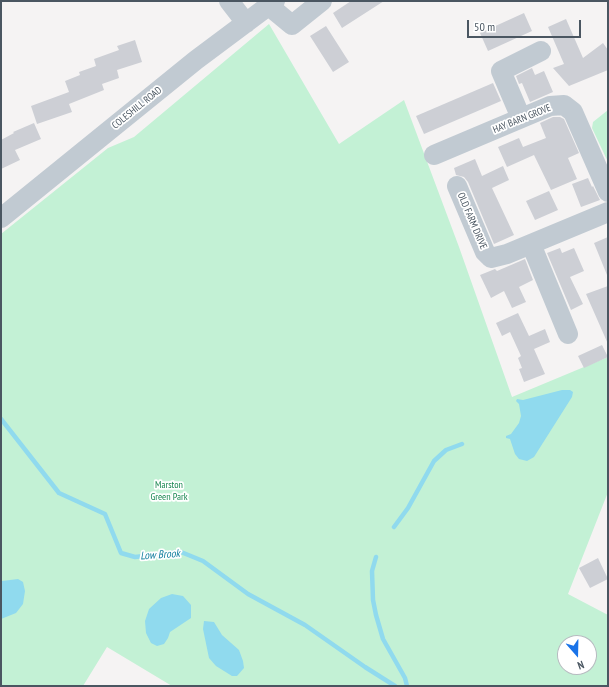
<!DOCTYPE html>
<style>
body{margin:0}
#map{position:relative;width:609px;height:687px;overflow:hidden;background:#f5f3f3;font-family:"PT Sans Narrow",sans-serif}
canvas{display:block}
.frame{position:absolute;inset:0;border:2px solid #4a5661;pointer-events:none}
.north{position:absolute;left:557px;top:635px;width:40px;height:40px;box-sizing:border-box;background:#fff;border:1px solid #b7bbc0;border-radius:50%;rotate:160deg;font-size:11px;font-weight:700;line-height:16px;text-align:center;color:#4a5661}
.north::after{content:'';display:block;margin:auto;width:14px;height:18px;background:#1a73e8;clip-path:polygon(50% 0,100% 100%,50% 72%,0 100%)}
.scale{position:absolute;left:467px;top:20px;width:114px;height:18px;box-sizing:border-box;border:2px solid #4a5661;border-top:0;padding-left:5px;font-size:12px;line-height:14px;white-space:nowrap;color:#4a5661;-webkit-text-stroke:3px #fff;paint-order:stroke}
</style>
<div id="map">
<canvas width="609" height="687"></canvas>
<div class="frame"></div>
<div class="north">N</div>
<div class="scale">50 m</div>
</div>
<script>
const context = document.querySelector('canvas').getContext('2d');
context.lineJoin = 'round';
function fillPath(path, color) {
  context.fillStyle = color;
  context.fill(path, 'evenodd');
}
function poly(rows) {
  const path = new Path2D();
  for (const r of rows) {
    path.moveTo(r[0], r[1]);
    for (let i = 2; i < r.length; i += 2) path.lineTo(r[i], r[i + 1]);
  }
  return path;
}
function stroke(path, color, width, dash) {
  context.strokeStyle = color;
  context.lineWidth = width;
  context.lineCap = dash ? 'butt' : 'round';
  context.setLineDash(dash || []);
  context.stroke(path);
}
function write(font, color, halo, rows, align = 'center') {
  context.font = font + ' "PT Sans Narrow",sans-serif';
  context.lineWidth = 3.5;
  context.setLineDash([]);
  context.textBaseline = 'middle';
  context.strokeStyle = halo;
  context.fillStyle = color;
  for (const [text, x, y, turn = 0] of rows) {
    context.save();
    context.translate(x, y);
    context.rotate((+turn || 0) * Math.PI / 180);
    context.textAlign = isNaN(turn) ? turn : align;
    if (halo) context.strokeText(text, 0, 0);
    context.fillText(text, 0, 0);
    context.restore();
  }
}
fillPath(poly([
 [269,24,339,144,404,100,459,247,512,397,608,357,608,492,568,594,608,615,608,686,172,686,107,647,83,686,1,686,1,234,108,148,134,137],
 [565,643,589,643,589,667,565,667],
 [608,110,608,162,592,128,593,122]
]), '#c3f1d5');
fillPath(poly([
 [562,390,570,390,573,392,572,397,534,457,527,461,519,459,515,454,510,439,506,438,506,436,511,434,519,423,521,416,519,404,516,401,517,399,523,400],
 [18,579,23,582,25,591,23,604,16,613,1,619,1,582,2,581],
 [172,594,183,596,191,605,191,618,170,632,168,638,164,644,157,646,151,643,146,633,145,621,149,609,161,598],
 [204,621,214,622,222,635,239,650,243,661,244,668,237,676,232,676,216,666,209,658,203,629]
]), '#90daee');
stroke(poly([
 [1,419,59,493,105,514,121,553,135,557,181,552,203,561,248,594,305,625,365,667,395,686],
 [394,527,408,508,434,461,446,450,462,444],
 [376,557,372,571,373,600,376,615,383,639,405,678,407,686]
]), '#90daee', 4.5);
fillPath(poly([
 [351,1,384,1,342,28,333,13],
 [524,13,532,31,488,51,480,33],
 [566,19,583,58,603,43,608,50,608,70,569,86,553,68,564,64,548,27],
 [326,26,349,62,333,72,310,36],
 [135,40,142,62,117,70,119,78,102,84,104,90,69,104,72,112,37,124,31,106,69,92,65,81,80,75,79,72,96,66,94,59,119,50,117,46],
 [532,68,535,75,544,71,553,92,530,102,522,83,519,84,516,76],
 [493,83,501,101,424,134,416,116],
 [553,117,560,117,564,119,579,153,568,158,577,179,551,190,534,155,507,167,498,147,519,138,523,147,546,138,540,123],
 [34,123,41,139,15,150,20,160,1,169,1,140,14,133,13,132],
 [475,159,482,176,503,166,509,180,492,188,514,235,494,244,468,182,464,177,456,175,454,168],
 [588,178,592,187,593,186,600,200,581,207,572,184],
 [549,191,558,210,535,220,526,201],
 [608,237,608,275,607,275,594,243],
 [560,248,562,253,574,248,584,271,570,277,583,304,571,310,547,253],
 [525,259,533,280,519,287,526,302,512,308,504,291,491,298,480,275,495,269,497,271],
 [608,286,608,344,586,294],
 [518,313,529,336,545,329,550,342,534,349,545,374,524,382,519,369,522,368,518,358,521,356,510,332,502,336,496,323],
 [602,345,608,357,584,368,578,356],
 [598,558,608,579,590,588,579,568]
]), '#cdcfd5');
stroke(poly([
 [229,1,246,23],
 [269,6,292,25,322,1],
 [521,118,501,71,541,51],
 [434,155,550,106,564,105,573,112,608,192],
 [457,186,485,252,491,258,507,254,608,212],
 [1,218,196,60,275,1],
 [531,244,568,334]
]), '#c1cad2', 20);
write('10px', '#4a5661', '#fff', [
 ["COLESHILL ROAD",137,108,-39],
 ["HAY BARN GROVE",522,119,-22],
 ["OLD FARM DRIVE",472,221,67]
]);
write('10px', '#17864f', '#fff', [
 ["Marston",169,485],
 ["Green Park",169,497]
]);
write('italic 11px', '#0c7c9b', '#fff', [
 ["Low Brook",160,555,-4]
]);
</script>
